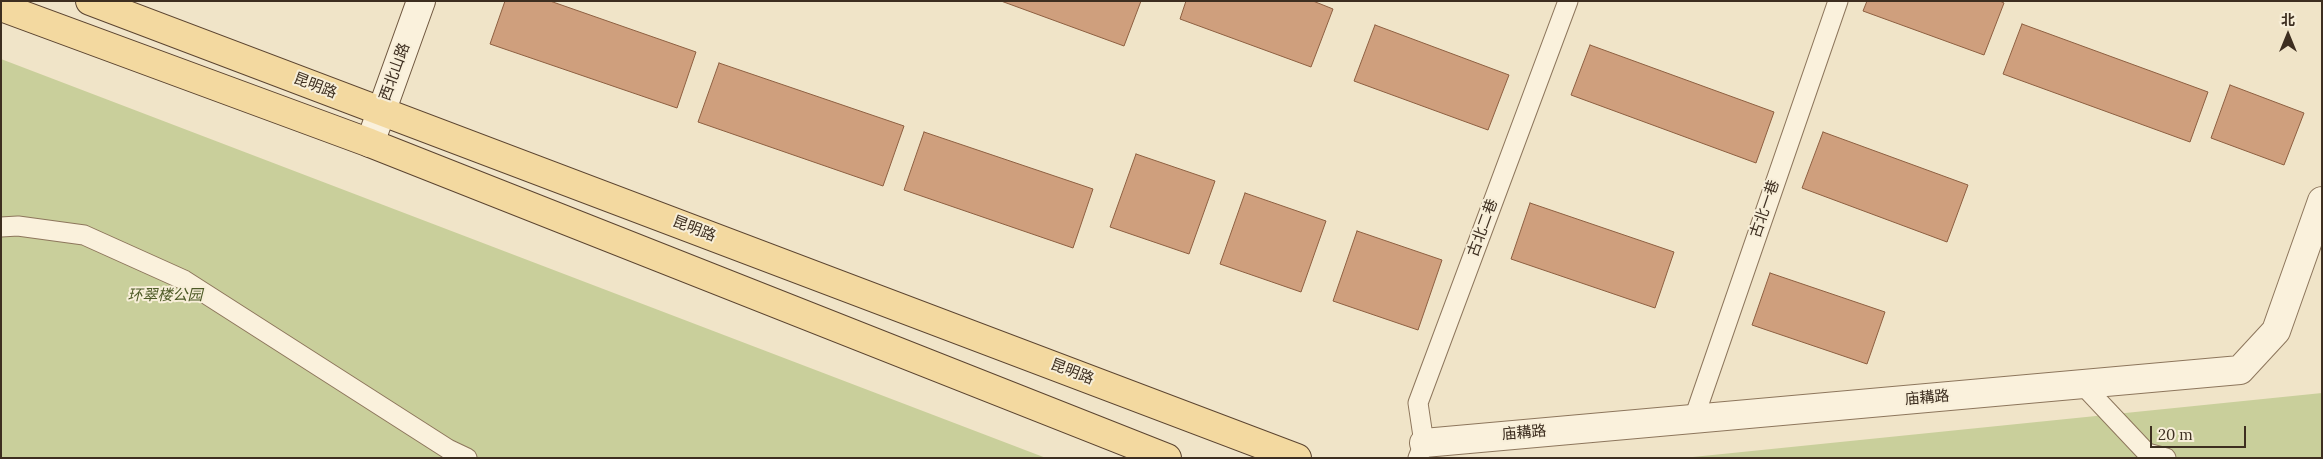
<!DOCTYPE html>
<meta charset="utf-8">
<style>
body{margin:0}
#map{position:relative;width:2323px;height:459px;overflow:hidden;background:#f0e4c8;font-family:Lora,"Noto Sans SC",serif}
canvas{display:block}
.frame{position:absolute;inset:0;border:2px solid #3d2e20;pointer-events:none}
.north{position:absolute;left:2263px;top:10px;width:50px;height:50px;-webkit-text-stroke:4px #f7eed8;paint-order:stroke;rotate:0deg;font-size:14px;font-weight:700;line-height:20px;text-align:center;color:#3d2e20}
.north::after{content:'';display:block;margin:auto;width:18px;height:22px;background:#3d2e20;clip-path:polygon(50% 0,100% 100%,50% 72%,0 100%)}
.scale{position:absolute;left:2150px;top:426px;width:96px;height:22px;box-sizing:border-box;border:2px solid #3d2e20;border-top:0;padding-left:6px;font-size:15px;line-height:18px;white-space:nowrap;color:#3d2e20;-webkit-text-stroke:4px #f7eed8;paint-order:stroke}
</style>
<div id="map">
<canvas width="2323" height="459"></canvas>
<div class="frame"></div>
<div class="north">北</div>
<div class="scale">20 m</div>
</div>
<script>
const context = document.querySelector('canvas').getContext('2d');
context.lineJoin = 'round';
function fillPath(path, color) {
  context.fillStyle = color;
  context.fill(path, 'evenodd');
}
function poly(rows) {
  const path = new Path2D();
  for (const r of rows) {
    path.moveTo(r[0], r[1]);
    for (let i = 2; i < r.length; i += 2) path.lineTo(r[i], r[i + 1]);
  }
  return path;
}
function stroke(path, color, width, dash) {
  context.strokeStyle = color;
  context.lineWidth = width;
  context.lineCap = dash ? 'butt' : 'round';
  context.setLineDash(dash || []);
  context.stroke(path);
}
function write(font, color, halo, rows, align = 'center') {
  context.font = font + ' Lora,"Noto Sans SC",serif';
  context.lineWidth = 4;
  context.setLineDash([]);
  context.textBaseline = 'middle';
  context.strokeStyle = halo;
  context.fillStyle = color;
  for (const [text, x, y, turn = 0] of rows) {
    context.save();
    context.translate(x, y);
    context.rotate((+turn || 0) * Math.PI / 180);
    context.textAlign = isNaN(turn) ? turn : align;
    if (halo) context.strokeText(text, 0, 0);
    context.fillText(text, 0, 0);
    context.restore();
  }
}
fillPath(poly([
 [1,59,1046,458,1,458],
 [2322,393,2322,458,1683,458]
]), '#c9cf9b');
const building = poly([
 [505,1,550,1,696,52,677,108,490,44,505,1],
 [1001,1,1141,1,1124,46,1001,1],
 [1186,1,1313,1,1333,9,1311,67,1180,19,1186,1],
 [1867,1,2000,1,2004,3,1984,55,1863,11,1867,1],
 [2022,24,2208,92,2190,142,2003,74,2022,24],
 [1375,25,1509,75,1488,130,1354,81,1375,25],
 [1590,45,1774,112,1756,163,1571,95,1590,45],
 [719,63,904,126,883,186,698,122,719,63],
 [2230,85,2304,113,2284,165,2211,138,2230,85],
 [924,132,1093,189,1073,248,904,190,924,132],
 [1823,132,1968,185,1947,242,1802,188,1823,132],
 [1136,154,1215,181,1189,254,1110,227,1136,154],
 [1245,193,1326,221,1301,292,1220,264,1245,193],
 [1530,203,1674,252,1655,308,1511,259,1530,203],
 [1357,231,1442,260,1418,330,1333,301,1357,231],
 [1770,273,1885,312,1867,364,1752,325,1770,273]
]);
fillPath(building, '#cf9f7d');
stroke(building, '#8d5f41', 1);
const service = poly([
 [1,227,18,226,84,235,184,280,448,449,467,458],
 [2082,384,2147,453,2166,458],
 [1694,418,1838,1],
 [1418,458,1424,443,1418,403,1568,1]
]);
const tertiary = poly([
 [1424,443,2240,370,2276,331,2322,201]
]);
const secondary = poly([
 [370,143,421,1]
]);
const primary = poly([
 [90,1,1297,458],
 [1,7,370,143,1167,458]
]);
stroke(service, '#8d765c', 21);
stroke(tertiary, '#8d765c', 30);
stroke(secondary, '#6f573f', 30);
stroke(primary, '#5b4430', 30);
stroke(service, '#faf1dc', 19);
stroke(tertiary, '#faf1dc', 28);
stroke(secondary, '#faf1dc', 28);
stroke(primary, '#f3d9a0', 28);
write('15px', '#3d2e20', '#f7eed8', [
 ["西北山路",395,72,-70],
 ["昆明路",315,86,21],
 ["古北一巷",1765,209,-71],
 ["古北二巷",1483,228,-70],
 ["昆明路",694,229,21],
 ["昆明路",1072,372,21],
 ["庙耩路",1927,398,-5],
 ["庙耩路",1524,433,-5]
]);
write('italic 15px', '#4d5a26', '#f7eed8', [
 ["环翠楼公园",165,296]
]);
</script>
